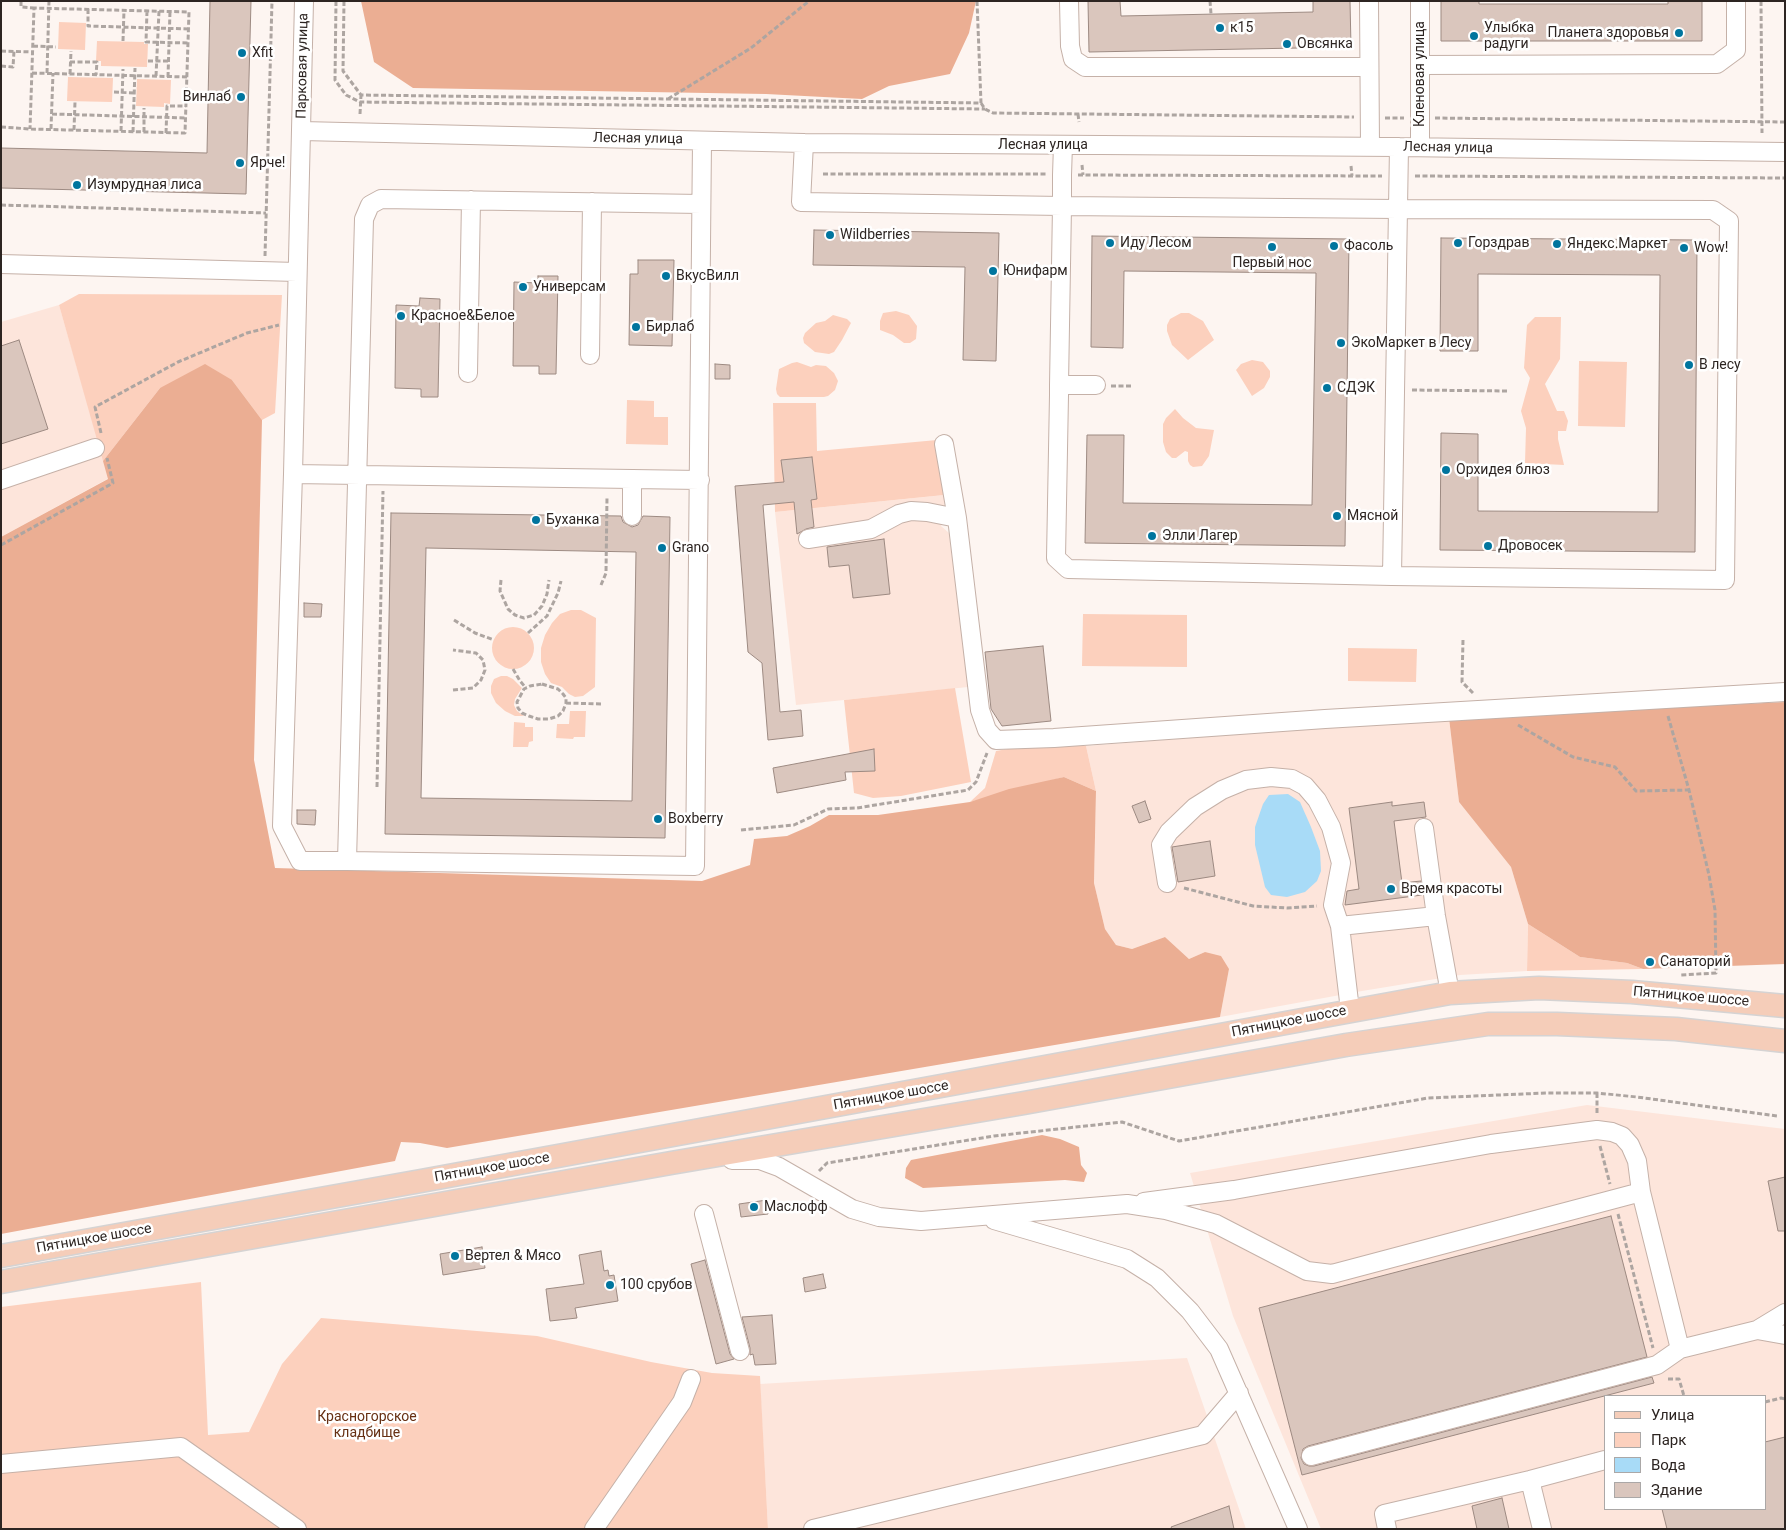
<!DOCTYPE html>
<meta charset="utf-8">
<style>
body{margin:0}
#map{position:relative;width:1786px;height:1530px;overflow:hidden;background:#fdf5f1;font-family:Roboto,sans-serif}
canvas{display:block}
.frame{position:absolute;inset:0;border:2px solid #2d2522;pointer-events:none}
.legend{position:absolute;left:1604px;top:1395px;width:162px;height:115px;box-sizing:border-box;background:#fff;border:1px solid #aba8a7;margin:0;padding:6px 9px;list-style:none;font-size:15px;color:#2d2522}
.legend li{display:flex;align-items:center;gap:10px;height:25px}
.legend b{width:25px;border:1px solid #aba8a7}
</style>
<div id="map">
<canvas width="1786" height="1530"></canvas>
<div class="frame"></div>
<ul class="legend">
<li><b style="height:6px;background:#f5cdb9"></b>Улица</li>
<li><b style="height:14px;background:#fcd0bd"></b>Парк</li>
<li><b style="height:14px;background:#a8dbf7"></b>Вода</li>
<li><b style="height:14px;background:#dac6bd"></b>Здание</li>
</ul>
</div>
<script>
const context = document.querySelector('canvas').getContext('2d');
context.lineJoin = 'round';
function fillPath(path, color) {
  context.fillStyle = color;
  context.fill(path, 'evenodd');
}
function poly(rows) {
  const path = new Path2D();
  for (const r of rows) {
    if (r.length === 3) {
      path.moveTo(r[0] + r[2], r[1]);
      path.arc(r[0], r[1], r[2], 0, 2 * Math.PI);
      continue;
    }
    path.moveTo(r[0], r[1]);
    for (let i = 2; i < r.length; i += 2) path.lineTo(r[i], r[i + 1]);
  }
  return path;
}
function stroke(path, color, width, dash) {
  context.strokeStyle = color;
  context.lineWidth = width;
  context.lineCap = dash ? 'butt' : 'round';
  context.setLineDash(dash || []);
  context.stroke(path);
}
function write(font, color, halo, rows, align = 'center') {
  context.font = font + ' Roboto,sans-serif';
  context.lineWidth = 5;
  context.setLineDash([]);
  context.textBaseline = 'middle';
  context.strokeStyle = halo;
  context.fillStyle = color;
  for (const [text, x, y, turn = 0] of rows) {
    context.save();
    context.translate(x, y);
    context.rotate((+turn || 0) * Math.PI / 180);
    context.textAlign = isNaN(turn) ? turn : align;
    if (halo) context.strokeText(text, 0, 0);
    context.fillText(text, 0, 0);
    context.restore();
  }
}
fillPath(poly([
 [59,305,109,478,1,537,1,322],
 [944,495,945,517,941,526,949,533,968,687,796,705,775,512],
 [1449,718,1459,802,1511,867,1528,924,1527,971,1460,975,1362,991,1220,1017,1229,969,1205,952,1189,959,1165,937,1132,949,1116,945,1105,929,1094,883,1096,791,1086,746],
 [1587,1105,1785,1129,1785,1529,1321,1529,1233,1316,1190,1173],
 [1605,1396,1765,1396,1765,1509,1605,1509],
 [1187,1358,1246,1529,768,1529,760,1384]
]), '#fde5db');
fillPath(poly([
 [59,22,86,23,85,50,58,49],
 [97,41,144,42,144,44,148,44,147,67,101,66,101,61,96,61],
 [68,77,113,78,112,102,67,101],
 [137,79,171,80,170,104,164,103,164,107,136,106],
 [79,294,282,295,275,413,262,420,232,380,160,388,103,461,59,305],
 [896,311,909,315,917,326,916,339,910,343,904,343,893,335,880,330,880,321,883,313],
 [1181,313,1189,313,1203,321,1214,340,1188,360,1172,345,1167,331,1167,325,1170,319],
 [833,315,847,319,851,323,842,340,834,352,829,354,815,352,804,343,803,338,805,333,816,323,825,321],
 [1535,317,1561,317,1560,359,1545,384,1557,411,1564,411,1568,421,1566,431,1558,431,1558,439,1564,465,1525,463,1526,428,1521,411,1530,378,1524,368,1527,325],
 [1252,360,1263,362,1270,371,1270,377,1264,388,1252,396,1236,370,1241,364],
 [1579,361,1627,362,1625,427,1578,426],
 [797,362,811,367,816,365,826,366,834,373,838,381,835,390,828,396,824,397,780,397,777,394,776,389,779,369,792,363],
 [627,400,654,401,654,417,668,417,668,445,626,444],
 [773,403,816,403,817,451,937,440,944,495,775,512],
 [1175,409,1183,418,1196,428,1214,430,1209,456,1202,466,1193,467,1190,465,1188,461,1188,452,1185,451,1176,458,1172,458,1166,452,1163,442,1163,424,1166,418],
 [571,610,581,610,596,618,595,687,583,696,575,697,569,694,562,687,551,683,545,674,541,662,541,648,545,635,552,623,560,614],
 [1083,614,1187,615,1187,667,1082,666],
 [513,648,21],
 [1348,648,1417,649,1416,682,1348,681],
 [501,676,507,676,513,679,522,688,515,699,514,705,517,711,524,716,515,716,505,711,496,703,491,693,491,686,494,679],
 [955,688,971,782,901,796,873,798,854,793,844,700],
 [570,711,586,711,585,737,574,737,573,739,556,738,557,724,569,724],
 [514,722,525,723,525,727,533,727,533,741,529,742,528,747,513,747],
 [1025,746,1086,746,1096,791,1064,777,970,802,985,788,996,751],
 [1528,924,1580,957,1627,963,1643,969,1527,971],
 [201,1282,208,1435,249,1432,282,1364,321,1318,537,1336,651,1362,712,1373,760,1376,768,1529,1,1529,1,1307]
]), '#fcd0bd');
fillPath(poly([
 [361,1,976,1,969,33,950,74,889,86,862,99,766,94,413,88,374,62],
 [205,364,232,380,262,420,254,760,275,868,702,881,750,865,754,839,787,836,810,826,829,815,878,815,970,802,1009,789,1064,777,1096,791,1094,883,1105,929,1116,945,1132,949,1165,937,1189,959,1205,952,1221,956,1229,969,1220,1017,447,1148,420,1143,401,1142,395,1161,1,1234,1,537,108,479,103,461,160,388],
 [1785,702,1785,964,1643,969,1627,963,1580,957,1528,924,1511,867,1459,802,1449,718],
 [1042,1135,1060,1139,1079,1147,1081,1165,1087,1173,1084,1182,1065,1180,923,1188,905,1178,906,1168,911,1160]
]), '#ebae93');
fillPath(poly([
 [1288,794,1300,802,1311,827,1320,851,1321,871,1317,881,1305,892,1287,897,1271,895,1265,887,1255,845,1255,827,1263,804,1269,795]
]), '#a8dbf7');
const building = poly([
 [210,1,251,1,246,194,1,188,1,148,207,153,210,1],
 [1088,1,1120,1,1121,16,1313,12,1313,1,1350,1,1351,47,1089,52,1088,1],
 [1441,1,1479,1,1479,4,1668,4,1668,1,1702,1,1702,41,1441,41,1441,1],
 [814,230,999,233,996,361,963,360,965,267,813,265,814,230],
 [1092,236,1349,239,1345,546,1085,543,1087,435,1124,435,1123,503,1312,505,1316,273,1124,271,1123,348,1091,347,1092,236],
 [1441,238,1697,240,1695,552,1440,550,1441,433,1478,434,1478,511,1658,512,1660,275,1478,274,1478,351,1440,351,1441,238],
 [638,260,674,260,672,346,629,345,630,274,638,274,638,260],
 [538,276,558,276,556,374,539,374,539,366,513,366,514,282,538,283,538,276],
 [420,298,440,299,438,397,421,397,421,389,395,388,396,305,419,306,420,298],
 [19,340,48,429,1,444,1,346,19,340],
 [715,364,730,365,730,379,715,379,715,364],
 [812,457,817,499,811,500,814,527,806,529,797,534,794,502,763,505,780,712,801,710,803,736,768,740,762,663,748,652,735,486,784,482,781,460,812,457],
 [391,513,621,516,623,522,632,527,638,525,643,516,670,517,665,838,385,834,391,513],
 [426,548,636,552,632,801,421,798,426,548],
 [884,539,890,594,853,598,849,565,829,567,827,547,884,539],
 [304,603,322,604,321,617,304,617,304,603],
 [1043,646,1051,721,1002,726,991,709,985,652,1043,646],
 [874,749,875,771,845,772,846,780,777,793,773,768,874,749],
 [1145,801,1151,819,1139,823,1132,806,1145,801],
 [1392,802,1392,806,1424,802,1426,817,1394,821,1402,883,1421,881,1422,895,1345,905,1347,891,1359,889,1349,808,1392,802],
 [297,810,316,810,315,825,297,824,297,810],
 [1210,841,1215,876,1178,882,1172,847,1210,841],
 [1785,1177,1785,1231,1778,1231,1768,1181,1785,1177],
 [767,1200,768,1214,741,1217,739,1204,767,1200],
 [1611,1216,1647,1357,1308,1446,1303,1449,1301,1458,1304,1464,1309,1466,1314,1466,1652,1377,1654,1383,1302,1475,1259,1308,1611,1216],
 [482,1247,485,1268,443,1275,440,1254,482,1247],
 [601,1251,604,1271,608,1270,609,1276,614,1275,618,1301,575,1308,577,1318,550,1321,546,1289,584,1284,579,1255,601,1251],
 [705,1260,730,1354,734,1359,716,1364,691,1264,705,1260],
 [823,1274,826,1288,805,1292,803,1278,823,1274],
 [772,1315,776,1364,755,1365,753,1354,750,1355,750,1348,742,1317,772,1315],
 [1785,1437,1785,1529,1667,1529,1662,1509,1765,1509,1765,1442,1785,1437],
 [1502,1498,1509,1529,1477,1529,1472,1506,1502,1498],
 [1229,1506,1234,1529,1172,1529,1171,1527,1229,1506]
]);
fillPath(building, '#dac6bd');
stroke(building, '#9d8a82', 1);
const minor = poly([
 [304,1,293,474,282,826,300,861,347,861],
 [1069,1,1070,46,1073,59,1085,67,1369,67],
 [1369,1,1370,147],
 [1420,1,1420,147],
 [1420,65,1717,64,1736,50,1736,1],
 [302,131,804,143,1399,147,1785,152],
 [804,143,801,202,1062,206,1398,209,1713,210,1729,221,1725,580,1392,576,1068,569,1056,558,1059,395,1059,385,1062,206,1062,175,1063,145],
 [701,204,381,199,370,205,364,219,347,861,695,866,702,141],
 [1,264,297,272],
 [590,355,592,202],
 [468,373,471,200],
 [1059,385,1096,385],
 [944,444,957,518,980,710,987,730,996,740,1054,738,1325,719,1785,692],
 [293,474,700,480],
 [1,480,95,448],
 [632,516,632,479],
 [808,539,871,529,899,514,911,511,927,512,957,518],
 [1392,576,1399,147],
 [1424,828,1436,916,1450,993],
 [1167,883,1161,845,1169,832,1195,807,1222,790,1246,780,1271,777,1292,779,1305,786,1317,800,1331,827,1341,863,1333,905,1340,926],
 [1350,1010,1340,926,1436,916],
 [732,1160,760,1160,779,1167,852,1209,879,1217,921,1221,1127,1204,1166,1210,1216,1224,1307,1271,1332,1274,1641,1192,1680,1349,1757,1330,1785,1313],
 [1144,1202,1234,1190,1491,1144,1597,1130,1612,1132,1622,1136,1630,1145,1637,1161,1641,1192],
 [704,1214,740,1351],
 [994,1220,1127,1259,1157,1278,1190,1311,1219,1349,1298,1529],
 [1757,1330,1785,1335],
 [1311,1456,1657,1365,1680,1349],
 [1,1464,181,1447,297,1529],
 [1530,1480,1542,1529],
 [594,1529,682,1402,691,1379],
 [813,1529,1203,1435,1239,1393],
 [1387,1529,1384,1514,1530,1480,1605,1460]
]);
const major = poly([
 [1,1256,421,1181,1450,993,1539,988,1632,992,1785,1006],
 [1,1282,671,1163,1024,1103,1346,1045,1488,1024,1557,1024,1676,1029,1785,1041]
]);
stroke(minor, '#c5b1a8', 20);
stroke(major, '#d5d3d3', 25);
stroke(poly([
 [21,1,21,7,34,8],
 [336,1,335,80,346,95,360,102,985,109],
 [344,1,343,71,361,95,981,103,985,109,993,113,1354,117],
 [977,1,981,103],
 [1210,1,1211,14],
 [1761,1,1762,133],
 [88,9,88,26,189,29],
 [147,11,146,42,188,43],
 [123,41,124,10],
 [33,46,56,47],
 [1,51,33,52],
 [148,61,169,61],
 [70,62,97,62,96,75],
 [1,66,13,67,14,51],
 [32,73,187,77],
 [47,73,49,1],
 [70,74,71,51],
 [156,76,159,11],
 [168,77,170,11],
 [114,92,134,93],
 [668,99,751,48,809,1],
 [52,114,186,118],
 [360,114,361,95],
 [1078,114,1079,122],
 [1385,118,1404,118],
 [1435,118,1785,122],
 [1,127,30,129,185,133,189,12,34,8,30,129],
 [51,129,53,73],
 [74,130,75,102],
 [121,131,123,69],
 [133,132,135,68],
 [144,132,144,108],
 [166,133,167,106,186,106],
 [1082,165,1083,175],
 [1351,166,1352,176],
 [823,174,1047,174],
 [1078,175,1382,176],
 [1415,176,1785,178],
 [1,205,266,213],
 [265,256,272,1],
 [1111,386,1133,386],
 [1412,390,1507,391],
 [101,433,95,407,178,362,247,333,279,325],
 [1,545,113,483,107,458],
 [501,580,500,591,508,609,515,615,524,618,534,615,542,606,547,594,549,580],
 [601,585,606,573,607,497],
 [454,620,475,633,494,640],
 [528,633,547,616,558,593,561,581],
 [1463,640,1462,682,1474,694],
 [513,669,520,681,526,688],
 [542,684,558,689,563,694,566,698,566,703,563,711,558,716,549,719,538,719,529,716,522,713,518,708,517,702,524,689,530,686,542,684],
 [453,690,473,688,481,680,485,670,483,660,476,653,453,650],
 [566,703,602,704],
 [1668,716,1689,790,1709,875,1715,910,1716,973,1681,975],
 [1518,725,1573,757,1615,767,1636,791,1689,790],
 [377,787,383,491],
 [741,830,794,825,828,809,857,808,968,790,976,782,987,753],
 [1184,888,1253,906,1287,908,1317,906],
 [1597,1093,1597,1113],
 [1600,1146,1610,1184],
 [819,1171,827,1163,994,1136,1122,1122,1179,1141,1428,1098,1546,1093,1597,1093,1637,1097,1777,1116],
 [1618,1214,1653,1348],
 [1668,1379,1679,1379,1684,1396],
 [1765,1402,1781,1398,1785,1399]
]), '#ada5a1', 3, [5, 2.5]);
stroke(minor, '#fff', 18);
stroke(major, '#f5cdb9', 22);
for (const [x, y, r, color] of [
 [1220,28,5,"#00759e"],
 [1679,33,5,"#00759e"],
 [1474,36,5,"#00759e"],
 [1287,44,5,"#00759e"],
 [242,53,5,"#00759e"],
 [241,97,5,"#00759e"],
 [240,163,5,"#00759e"],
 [77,185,5,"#00759e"],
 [830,235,5,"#00759e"],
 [1110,243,5,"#00759e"],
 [1458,243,5,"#00759e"],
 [1557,244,5,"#00759e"],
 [1334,246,5,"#00759e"],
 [1272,247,5,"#00759e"],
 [1684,248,5,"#00759e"],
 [993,271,5,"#00759e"],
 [666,276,5,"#00759e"],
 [523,287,5,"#00759e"],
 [401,316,5,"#00759e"],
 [636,327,5,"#00759e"],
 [1341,343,5,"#00759e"],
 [1689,365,5,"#00759e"],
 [1327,388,5,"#00759e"],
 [1446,470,5,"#00759e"],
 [1337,516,5,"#00759e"],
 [536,520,5,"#00759e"],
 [1152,536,5,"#00759e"],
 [1488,546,5,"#00759e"],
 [662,548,5,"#00759e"],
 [658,819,5,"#00759e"],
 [1391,889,5,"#00759e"],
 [1650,962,5,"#00759e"],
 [754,1207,5,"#00759e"],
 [455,1256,5,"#00759e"],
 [610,1285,5,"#00759e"]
]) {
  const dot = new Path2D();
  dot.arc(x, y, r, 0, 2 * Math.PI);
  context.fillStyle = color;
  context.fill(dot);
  stroke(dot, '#fff', 2);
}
write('14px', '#2d2522', '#fff', [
 ["к15",1230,28],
 ["Улыбка",1484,28],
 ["радуги",1484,44],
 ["Планета здоровья",1669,33,"right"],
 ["Овсянка",1297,44],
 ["Xfit",252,53],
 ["Винлаб",231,97,"right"],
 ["Ярче!",250,163],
 ["Изумрудная лиса",87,185],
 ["Wildberries",840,235],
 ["Иду Лесом",1120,243],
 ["Горздрав",1468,243],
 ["Яндекс.Маркет",1567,244],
 ["Фасоль",1344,246],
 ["Wow!",1694,248],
 ["Первый нос",1272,263,"center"],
 ["Юнифарм",1003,271],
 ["ВкусВилл",676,276],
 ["Универсам",533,287],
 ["Красное&Белое",411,316],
 ["Бирлаб",646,327],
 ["ЭкоМаркет в Лесу",1351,343],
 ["В лесу",1699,365],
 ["СДЭК",1337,388],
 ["Орхидея блюз",1456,470],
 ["Мясной",1347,516],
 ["Буханка",546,520],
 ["Элли Лагер",1162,536],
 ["Дровосек",1498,546],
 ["Grano",672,548],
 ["Boxberry",668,819],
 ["Время красоты",1401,889],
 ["Санаторий",1660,962],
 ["Маслофф",764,1207],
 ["Вертел & Мясо",465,1256],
 ["100 срубов",620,1285]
], 'left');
write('14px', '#2d2522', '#fff', [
 ["Парковая улица",303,66,-89],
 ["Кленовая улица",1420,74,-90],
 ["Лесная улица",638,139,1],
 ["Лесная улица",1043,145],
 ["Лесная улица",1448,148,1],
 ["Пятницкое шоссе",1691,997,5],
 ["Пятницкое шоссе",1289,1022,-11],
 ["Пятницкое шоссе",891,1096,-10],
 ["Пятницкое шоссе",492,1168,-10],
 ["Пятницкое шоссе",94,1239,-10]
]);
write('14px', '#673013', '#fff', [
 ["Красногорское",367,1417],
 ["кладбище",367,1433]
]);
</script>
